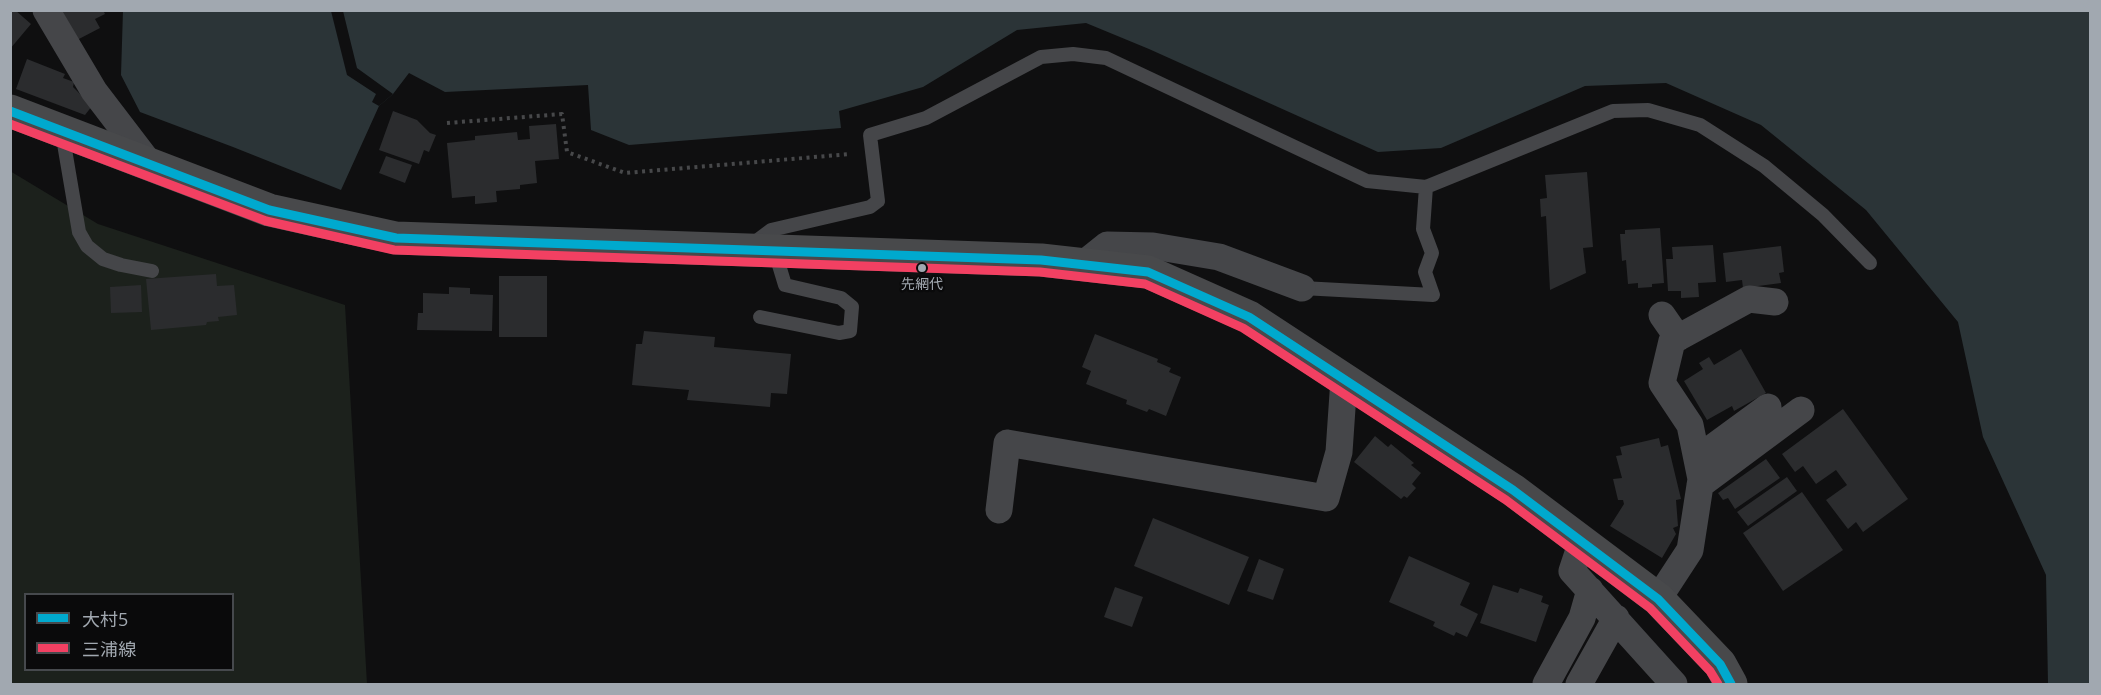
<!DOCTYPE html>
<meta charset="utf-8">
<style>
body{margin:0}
#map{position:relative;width:2101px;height:695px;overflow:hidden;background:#0f0f10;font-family:"Open Sans","Noto Sans JP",sans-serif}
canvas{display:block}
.frame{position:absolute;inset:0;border:12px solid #a1a8b0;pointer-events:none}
.legend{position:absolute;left:24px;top:593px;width:210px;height:78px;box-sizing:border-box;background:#0a0a0b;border:2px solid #46494d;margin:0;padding:8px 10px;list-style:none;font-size:18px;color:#a1a8b0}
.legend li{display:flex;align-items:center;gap:12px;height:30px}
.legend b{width:30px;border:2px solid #46494d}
</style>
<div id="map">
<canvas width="2101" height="695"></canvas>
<div class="frame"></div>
<ul class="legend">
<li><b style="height:8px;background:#00a9ce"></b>大村5</li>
<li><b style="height:8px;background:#f24062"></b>三浦線</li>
</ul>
</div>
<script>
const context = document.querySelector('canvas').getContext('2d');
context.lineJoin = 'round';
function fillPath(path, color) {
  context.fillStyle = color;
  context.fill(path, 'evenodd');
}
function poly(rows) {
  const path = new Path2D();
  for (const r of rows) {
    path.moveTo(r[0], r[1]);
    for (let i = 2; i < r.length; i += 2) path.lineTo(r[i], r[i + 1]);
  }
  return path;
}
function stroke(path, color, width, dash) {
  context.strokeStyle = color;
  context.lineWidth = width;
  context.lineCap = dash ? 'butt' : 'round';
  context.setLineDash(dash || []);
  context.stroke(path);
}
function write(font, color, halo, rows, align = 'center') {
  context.font = font + ' "Open Sans","Noto Sans JP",sans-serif';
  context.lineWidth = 4.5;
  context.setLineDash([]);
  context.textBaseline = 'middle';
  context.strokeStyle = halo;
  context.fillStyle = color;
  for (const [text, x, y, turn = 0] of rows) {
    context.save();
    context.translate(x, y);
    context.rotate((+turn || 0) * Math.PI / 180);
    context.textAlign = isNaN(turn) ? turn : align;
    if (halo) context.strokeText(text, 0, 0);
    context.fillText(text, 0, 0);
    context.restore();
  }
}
fillPath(poly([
 [10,171,98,224,345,305,367,684,11,684],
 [26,594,232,594,232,670,26,670]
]), '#1c211c');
fillPath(poly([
 [123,10,2090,11,2090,684,2048,684,2046,575,1983,437,1958,322,1866,210,1761,125,1666,83,1585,86,1441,148,1378,152,1149,49,1086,23,1017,30,923,87,839,111,841,128,629,145,591,130,588,85,445,92,409,73,393,94,379,106,341,190,233,147,140,112,121,75]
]), '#2b3437');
fillPath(poly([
 [331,11,343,11,357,68,393,94,379,106,372,102,376,94,347,75]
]), '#0f0f10');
fillPath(poly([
 [10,10,15,10,31,24,10,49],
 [60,10,103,10,105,14,95,19,100,28,77,40],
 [27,59,65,74,63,78,74,82,73,87,92,106,85,115,16,89],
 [393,111,417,120,430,133,436,135,429,152,424,150,419,164,379,150],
 [556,124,559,159,535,161,537,183,520,185,520,189,496,191,497,202,475,204,475,196,452,198,447,143,475,140,475,136,517,132,518,140,530,139,529,126],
 [386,156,412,165,405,183,379,173],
 [1587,172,1593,247,1583,248,1586,273,1550,290,1546,216,1541,217,1540,199,1547,198,1545,175],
 [1660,228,1664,283,1652,284,1652,287,1638,288,1638,283,1628,284,1626,260,1622,261,1620,234,1625,234,1625,230],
 [1713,245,1716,282,1698,283,1699,297,1681,298,1681,291,1668,291,1666,259,1673,259,1672,247],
 [1781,246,1784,272,1779,273,1781,283,1743,288,1742,280,1726,282,1723,253],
 [216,274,217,286,234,285,237,315,218,317,219,321,207,322,206,325,151,330,146,279],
 [499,276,547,276,547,337,499,337],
 [141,285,142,312,111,313,110,287],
 [449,287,470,288,470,294,493,295,492,331,417,330,418,313,423,313,423,293,449,294],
 [644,331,715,337,714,347,791,354,787,394,771,393,770,407,687,400,689,390,632,385,636,344,642,344],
 [1095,334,1158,359,1157,362,1171,368,1169,372,1181,377,1166,416,1149,409,1147,412,1126,404,1127,400,1086,384,1091,371,1082,367],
 [1741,349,1766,393,1734,411,1732,406,1707,420,1684,381,1703,369,1699,363,1709,357,1714,365],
 [1843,409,1908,499,1863,532,1856,522,1848,529,1826,500,1847,485,1836,470,1816,484,1803,466,1795,472,1782,454],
 [1375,436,1388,447,1391,444,1414,463,1411,465,1421,473,1412,484,1416,488,1407,498,1404,496,1401,499,1354,462],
 [1659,438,1661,447,1668,445,1681,499,1676,500,1678,526,1673,528,1676,534,1662,558,1610,526,1624,504,1623,500,1618,500,1613,479,1622,478,1616,456,1622,455,1620,447],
 [1766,459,1780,478,1735,509,1728,498,1723,500,1718,493],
 [1787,477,1797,491,1748,526,1737,512],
 [1802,492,1843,550,1783,591,1743,533],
 [1153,518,1249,557,1229,605,1134,566],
 [1409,556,1470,583,1460,605,1478,614,1467,637,1456,632,1454,636,1433,626,1435,622,1389,602],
 [1259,559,1284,569,1273,600,1247,591],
 [1493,585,1518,593,1520,588,1543,596,1541,602,1549,605,1536,642,1480,623],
 [1115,587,1143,597,1132,627,1104,617]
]), '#2b2c2e');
stroke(poly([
 [447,123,562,114,567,152,625,173,851,154]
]), '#47484a', 4, [3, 4.5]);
stroke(poly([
 [62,132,79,232,87,246,103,259,121,265,152,271],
 [751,245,771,230,870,207,878,201,870,135,926,118,1041,57,1073,54,1106,58,1367,181,1426,187],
 [1302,288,1433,295,1425,272,1432,253,1423,229,1426,187,1613,111,1648,110,1700,125,1764,166,1823,215,1870,263],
 [760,317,839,333,850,331,852,307,841,298,785,285,775,252]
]), '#454649', 14);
stroke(poly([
 [46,10,94,91,149,163],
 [1082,265,1107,245,1153,246,1219,257,1302,288],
 [1662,315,1678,338],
 [1697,459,1768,407],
 [1700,485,1801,410],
 [999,510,1007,443,1326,498,1339,452,1344,379],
 [1582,541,1572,571,1674,684],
 [1658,599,1690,550,1701,479,1690,425,1662,383,1672,341,1749,299,1775,302],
 [1546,684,1582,618,1590,590],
 [1579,684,1616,618]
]), '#454649', 27);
stroke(poly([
 [10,111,269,210,396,238,1041,260,1148,272,1249,317,1513,490,1658,599,1720,664,1731,684]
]), '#48494b', 33);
stroke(poly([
 [10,111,269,210,396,238,1041,260,1148,272,1249,317,1513,490,1658,599,1720,664,1731,684]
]), '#00a9ce', 9);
stroke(poly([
 [10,124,266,221,394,250,1040,272,1145,284,1243,328,1506,500,1650,608,1710,671,1718,684]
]), '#f24062', 9);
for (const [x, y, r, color] of [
 [922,268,5,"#a1a8b0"]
]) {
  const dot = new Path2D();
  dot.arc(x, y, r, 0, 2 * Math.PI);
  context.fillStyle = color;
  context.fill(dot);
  stroke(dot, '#0a0a0b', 2);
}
write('14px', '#a1a8b0', '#0a0a0b', [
 ["先網代",922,285]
]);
</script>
